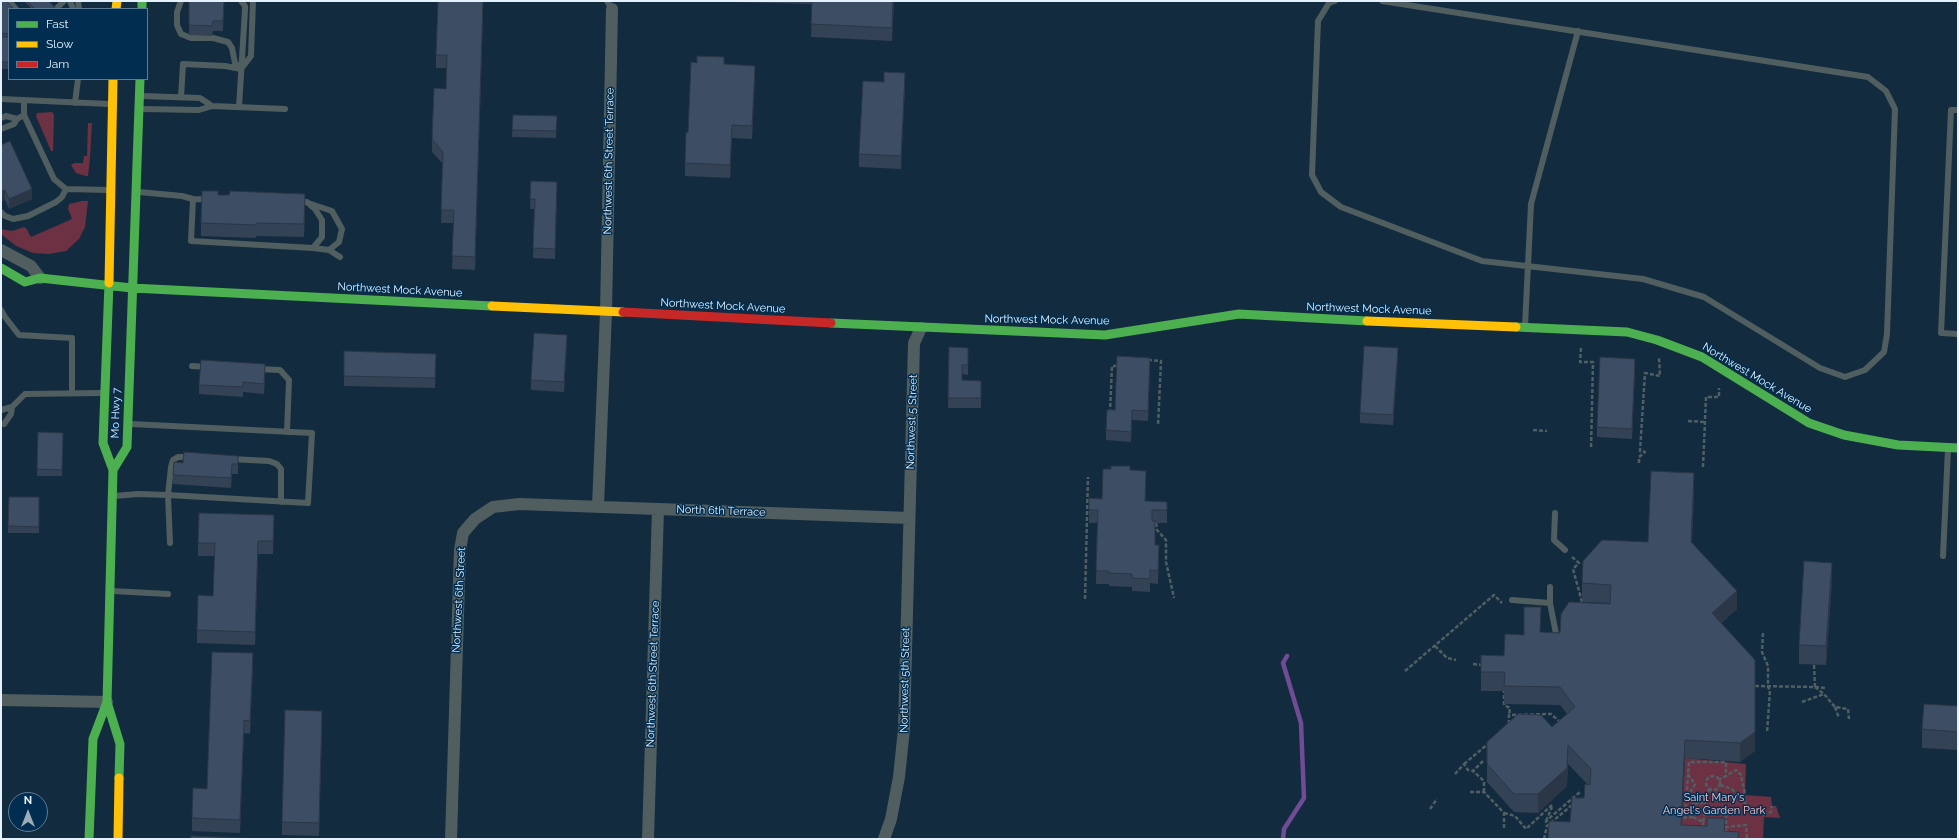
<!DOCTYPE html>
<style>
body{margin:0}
#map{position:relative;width:1959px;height:840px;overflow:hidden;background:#132b3e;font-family:Raleway,sans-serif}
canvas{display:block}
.frame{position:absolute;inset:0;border:2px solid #e5f1fc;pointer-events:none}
.legend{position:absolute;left:8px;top:8px;width:140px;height:72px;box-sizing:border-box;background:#012e50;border:1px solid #5c7c95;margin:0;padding:5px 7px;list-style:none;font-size:12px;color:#e5f1fc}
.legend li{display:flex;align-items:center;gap:8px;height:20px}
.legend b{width:20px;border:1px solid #5c7c95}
.north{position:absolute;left:8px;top:792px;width:40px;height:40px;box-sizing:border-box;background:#012e50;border:1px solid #5c7c95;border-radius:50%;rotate:0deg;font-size:11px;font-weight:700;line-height:16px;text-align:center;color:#e5f1fc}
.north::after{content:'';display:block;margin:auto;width:14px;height:18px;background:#9cacba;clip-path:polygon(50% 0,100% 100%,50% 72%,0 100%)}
</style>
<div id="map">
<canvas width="1959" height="840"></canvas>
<div class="frame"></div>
<ul class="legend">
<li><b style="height:5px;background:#4caf50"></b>Fast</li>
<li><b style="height:5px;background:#ffc107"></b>Slow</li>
<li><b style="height:5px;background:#c62828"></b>Jam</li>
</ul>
<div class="north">N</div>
</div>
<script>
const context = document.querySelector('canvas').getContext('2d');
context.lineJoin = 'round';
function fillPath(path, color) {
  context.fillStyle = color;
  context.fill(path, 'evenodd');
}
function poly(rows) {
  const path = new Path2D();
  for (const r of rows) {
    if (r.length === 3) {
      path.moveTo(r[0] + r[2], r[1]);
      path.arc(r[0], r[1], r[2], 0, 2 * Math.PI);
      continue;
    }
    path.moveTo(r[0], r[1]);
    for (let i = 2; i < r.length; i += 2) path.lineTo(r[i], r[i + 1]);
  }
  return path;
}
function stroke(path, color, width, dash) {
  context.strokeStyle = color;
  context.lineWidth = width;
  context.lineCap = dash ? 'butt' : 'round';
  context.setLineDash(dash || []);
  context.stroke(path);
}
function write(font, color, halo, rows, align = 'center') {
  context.font = font + ' Raleway,sans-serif';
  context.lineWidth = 3;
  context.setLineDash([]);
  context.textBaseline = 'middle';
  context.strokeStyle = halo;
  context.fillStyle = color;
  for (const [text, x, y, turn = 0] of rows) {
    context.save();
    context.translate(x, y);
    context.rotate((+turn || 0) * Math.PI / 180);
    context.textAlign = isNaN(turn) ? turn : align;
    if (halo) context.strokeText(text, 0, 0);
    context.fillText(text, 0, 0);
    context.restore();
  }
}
fillPath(poly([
 [52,112,54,115,53,151,51,151,36,116,37,113],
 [88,123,92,123,90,158,88,176,86,176,76,173,71,165,74,163,83,163,84,156,87,156],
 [82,201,88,201,85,227,79,239,66,251,49,254,33,253,16,246,1,234,1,229,12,231,24,227,26,228,31,237,72,219,68,209,69,204],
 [1685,758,1746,764,1745,795,1771,797,1772,806,1776,806,1780,818,1764,817,1763,839,1681,839]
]), '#6c3143');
stroke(poly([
 [1283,839,1284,829,1304,798,1301,723,1283,663,1287,656]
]), '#704b96', 4.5);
stroke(poly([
 [1581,348,1580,362,1593,362,1591,449],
 [1148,360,1161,361,1158,426],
 [1110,413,1112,366,1119,366],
 [1688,421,1705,422],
 [1533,430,1547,431],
 [1639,463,1639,457,1645,452,1640,451,1645,373,1660,376,1659,358],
 [1703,467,1706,397,1719,397,1719,388],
 [1156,523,1157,530,1166,540,1166,562,1174,598],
 [1572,557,1579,563,1573,569,1582,602],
 [1085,599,1088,477],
 [1763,633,1762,652,1768,666,1768,687,1770,690,1767,733],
 [1435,646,1447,658,1456,660],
 [1473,664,1483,665],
 [1405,671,1494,595,1502,603],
 [1755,686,1815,687,1814,664],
 [1815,687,1824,694],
 [1815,687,1825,688],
 [1504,689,1504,705,1510,708,1509,715],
 [1802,702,1824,694,1835,707,1848,709,1849,719],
 [1835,707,1839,718],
 [1509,724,1509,715,1551,714,1561,723],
 [1464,764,1489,743],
 [1455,774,1464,764,1468,770,1473,771],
 [1688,774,1695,784,1690,793,1694,805,1697,803,1702,803,1705,800,1705,812,1726,811,1726,827,1746,825,1747,839],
 [1713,783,7],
 [1720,785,1732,789,1749,808,1763,815,1771,812,1772,806],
 [1709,789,1705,800,1726,801,1745,794,1741,775,1736,770,1719,780],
 [1470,792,1484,792,1504,813,1504,830],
 [1484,792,1484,781,1473,771,1484,760],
 [1572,805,1547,826,1546,821,1580,792],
 [1694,805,1693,817,1685,818,1689,762,1726,762,1726,774],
 [1430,809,1437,799],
 [1504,813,1515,816,1526,829,1553,804],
 [1693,817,1703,822,1703,828],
 [1546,821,1552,807],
 [1703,822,1705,812],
 [1544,839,1547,826],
 [1726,839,1726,827]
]), '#505f63', 2.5, [4, 2]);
stroke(poly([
 [9,1,16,9],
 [70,1,73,9],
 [78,1,79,9],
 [181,1,177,12,177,25,181,34,191,38,213,38,228,42,232,48,235,63,241,69],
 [607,1,612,9],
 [1335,1,1329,3,1318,21,1312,175,1321,192,1341,207,1482,261,1643,279,1704,297,1820,368,1845,377,1865,370,1884,352,1887,334,1895,109,1886,91,1868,77,1382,1],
 [56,9,64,1],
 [241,69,251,56,253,1],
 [142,96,200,98,212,106],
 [181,97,183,64,225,66,241,69],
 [1,99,109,104],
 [24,101,24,115,54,179,66,189,108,190],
 [75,103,78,79],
 [239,107,245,10,245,6,241,1],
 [142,109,199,110,212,106,285,109],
 [1958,110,1951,110,1941,333,1958,334],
 [1,118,6,116,17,119],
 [1,129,14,124,17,119,24,115],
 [139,192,182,196,193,199],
 [193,199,307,202,315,209,322,220,322,237,313,248,191,241,193,199],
 [308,203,332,211,342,229,339,242,329,250,313,248],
 [1,212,5,216,13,219,28,216,56,202,62,197,66,189],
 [329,250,340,257],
 [1,310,5,317,19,335,72,338,72,392],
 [1525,326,1531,204,1578,31],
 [192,366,208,367],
 [257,369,280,370,289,380,287,432],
 [1,410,12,407,25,394,102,393],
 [4,424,11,414,12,407],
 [231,459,269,461,277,464,281,469,281,502],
 [114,496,138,494,168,495,308,503,312,433,131,424],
 [1555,513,1554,540,1565,550],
 [170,543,168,495,171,467,173,460,178,457,192,457],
 [1943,556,1948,449],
 [1550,587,1550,603,1557,639],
 [112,591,168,594],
 [1512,600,1550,603]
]), '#505e60', 6);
stroke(poly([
 [1,250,31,266,40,278],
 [598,506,606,312,612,9],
 [1,700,107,702],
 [451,839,460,550,463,533,475,519,493,507,519,504,909,518],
 [648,839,658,509],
 [884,839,891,819,899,777,904,729,914,343,921,328]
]), '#505e60', 12);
stroke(poly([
 [142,1,142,9],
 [1,268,25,282,40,278,132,288,492,306],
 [109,283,103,443,113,470,107,702,120,744,119,778],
 [831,323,1105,335,1239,314,1367,321],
 [1516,327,1627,332,1657,340,1702,357,1809,423,1844,435,1898,445,1958,448],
 [113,470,127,447,140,79],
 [89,839,93,739,107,702]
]), '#4caf50', 9);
stroke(poly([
 [116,9,117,1],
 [109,283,113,79],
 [492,306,623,312],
 [1367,321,1516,327],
 [118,839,119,778]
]), '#ffc107', 9);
stroke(poly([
 [623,312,831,323]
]), '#c62828', 9);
fillPath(poly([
 [1,1,9,9,9,69,1,69],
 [24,1,49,1,56,9,32,9],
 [224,1,223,31,213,31,212,36,189,35,189,25],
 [735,1,894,1,892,41,811,37,812,4,737,2],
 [483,14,475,270,452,269,454,223,441,223,443,164,432,152,432,139,446,89,446,68,436,68,436,55],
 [724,64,755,79,752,139,732,138,730,178,685,176,685,163,688,133],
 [905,86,901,169,859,167,859,154],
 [513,115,557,116,556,138,512,137],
 [1,145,32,199,9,209,5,200,2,201,1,199],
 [531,181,557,182,555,259,533,258,534,209,530,209],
 [218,195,305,207,304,237,256,236,256,238,201,236,201,223],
 [567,344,564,392,531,390,531,380],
 [949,347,968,348,968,375,962,374,962,380,981,381,981,408,948,408],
 [344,351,436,364,435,388,344,386],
 [1398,358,1393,425,1360,423,1360,413],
 [1150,367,1148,421,1132,420,1131,442,1106,440,1106,430,1115,410],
 [1635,369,1632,439,1597,437,1597,427],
 [265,374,264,394,243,392,243,397,199,394,199,385],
 [38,432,63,433,62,476,37,476],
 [238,456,238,474,232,474,231,488,173,484,173,475,183,463],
 [1130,470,1146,484,1145,501,1167,502,1167,523,1155,523,1155,545,1159,545,1158,584,1150,583,1150,592,1132,591,1132,587,1109,586,1109,584,1096,584,1097,523,1089,523,1089,510,1102,499],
 [1694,492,1692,543,1737,609,1721,623,1755,751,1740,762,1685,758,1682,825,1725,831,1739,839,1570,822,1584,798,1588,785,1568,764,1567,786,1538,813,1514,812,1487,782,1487,742,1552,727,1567,714,1560,705,1504,704,1504,691,1481,691,1481,655,1504,656,1524,635,1541,632,1560,633,1610,604,1610,603,1582,602,1582,583,1648,542],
 [9,497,39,497,39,533,8,533],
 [274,528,273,554,258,554,255,645,197,643,197,630,213,596,215,556,198,556,198,543],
 [1832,582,1826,665,1799,664,1799,645],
 [253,666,250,734,244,733,240,833,192,831,192,818,207,789],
 [1958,706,1958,750,1922,748,1922,729],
 [322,723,319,836,282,835,282,822]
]), '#344256');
fillPath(poly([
 [483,1,483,14,475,270,475,257],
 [893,1,894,1,892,41,892,28],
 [755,66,755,79,752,139,752,126],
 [905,73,905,86,901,169,901,156],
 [732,125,732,138,730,178,730,165],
 [32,189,32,199,9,209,9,199],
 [5,190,5,200,2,201,2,191],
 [305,194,305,207,304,237,304,224],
 [567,335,567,344,564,392,564,382],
 [1398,348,1398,358,1393,425,1393,415],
 [1150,358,1150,367,1148,421,1148,411],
 [1635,359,1635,369,1632,439,1632,429],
 [265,364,265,374,264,394,264,384],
 [232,464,232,474,231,488,231,478],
 [1694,473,1694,492,1691,561,1691,542],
 [258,541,258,554,255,645,255,632],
 [1832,563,1832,582,1826,665,1826,646],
 [1737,591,1737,609,1712,632,1712,613],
 [253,653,253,666,250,734,250,721],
 [1755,678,1755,751,1740,762,1740,743],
 [322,711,322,723,319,836,319,823],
 [244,720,244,733,240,833,240,820],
 [1685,740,1685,758,1681,839,1681,825],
 [1568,745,1568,764,1567,786,1538,813,1538,794]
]), '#2b3646');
const building = poly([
 [1,1,6,1,14,9,9,9,9,34,1,33,1,1],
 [27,1,49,1,56,9,35,9,27,1],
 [189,1,224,1,223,21,213,21,212,26,189,25,189,1],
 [438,1,483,1,475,257,452,256,454,210,441,210,443,152,432,139,434,88,446,89,447,55,436,55,438,1],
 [812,1,893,1,892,28,811,24,812,1],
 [1,37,9,37,9,62,1,62,1,37],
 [697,56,724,57,724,64,755,66,752,126,732,125,730,165,685,163,686,132,688,133,691,62,697,63,697,56],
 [884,72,905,73,901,156,859,154,863,81,884,82,884,72],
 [513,115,557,116,556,131,512,130,513,115],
 [10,141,32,189,9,199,5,190,2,191,1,189,1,145,10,141],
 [531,181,557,182,555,249,533,248,535,199,530,199,531,181],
 [202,191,218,191,218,195,229,195,230,191,305,194,304,224,256,223,256,225,201,223,202,191],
 [534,333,567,335,564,382,531,380,534,333],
 [1364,346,1398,348,1393,415,1360,413,1364,346],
 [949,347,968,348,968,365,962,365,962,380,981,381,981,398,948,398,949,347],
 [344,351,436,354,435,378,344,376,344,351],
 [1117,356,1150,358,1148,411,1132,410,1131,432,1106,430,1107,410,1115,410,1117,356],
 [1600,357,1635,359,1632,429,1597,427,1600,357],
 [201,360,265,364,264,384,243,382,243,387,199,385,201,360],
 [38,432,63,433,62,470,37,469,38,432],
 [184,452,238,456,238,464,232,464,231,478,173,475,174,462,183,463,184,452],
 [1111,466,1130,466,1130,470,1146,471,1145,501,1167,502,1167,510,1152,510,1152,521,1155,521,1155,545,1159,545,1158,571,1150,570,1150,579,1132,578,1132,574,1109,573,1109,571,1096,571,1098,510,1089,510,1089,498,1102,499,1103,469,1111,469,1111,466],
 [1651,471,1694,473,1691,542,1737,591,1712,613,1755,660,1755,732,1740,743,1685,740,1681,825,1707,826,1707,818,1725,818,1724,831,1739,832,1738,839,1548,839,1549,821,1570,822,1572,798,1584,798,1585,784,1590,785,1591,769,1568,745,1567,768,1538,794,1514,794,1487,764,1487,742,1518,714,1541,715,1552,727,1575,707,1560,687,1504,686,1505,672,1481,672,1481,655,1504,656,1505,634,1524,635,1524,607,1541,607,1540,632,1560,633,1561,614,1569,602,1610,604,1611,585,1582,583,1583,561,1602,540,1648,542,1651,471],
 [9,497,39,497,39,527,8,526,9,497],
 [199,513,274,515,273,541,258,541,255,632,197,630,198,595,213,596,215,543,198,543,199,513],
 [1804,561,1832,563,1826,646,1799,645,1804,561],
 [212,652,253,653,250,721,244,720,240,820,192,818,193,788,207,789,212,652],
 [1924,704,1958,706,1958,732,1922,729,1924,704],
 [285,710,322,711,319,823,282,822,285,710],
 [191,836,242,838,242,839,191,839,191,836]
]);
fillPath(building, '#3d4d64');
stroke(building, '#2b3646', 1);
write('11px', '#e5f1fc', '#012e50', [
 ["Northwest 6th Street Terrace",609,161,-89],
 ["Northwest Mock Avenue",400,290,3],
 ["Northwest Mock Avenue",723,306,3],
 ["Northwest Mock Avenue",1369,309,2],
 ["Northwest Mock Avenue",1047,320,1],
 ["Northwest Mock Avenue",1757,378,31],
 ["Mo Hwy 7",116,413,-88],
 ["Northwest 5 Street",912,422,-88],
 ["North 6th Terrace",721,511,2],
 ["Northwest 6th Street",459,600,-87],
 ["Northwest 6th Street Terrace",653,674,-88],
 ["Northwest 5th Street",905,680,-89]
]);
write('11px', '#fac3cd', '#012e50', [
 ["Saint Mary's",1714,798],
 ["Angel's Garden Park",1714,811]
]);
</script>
